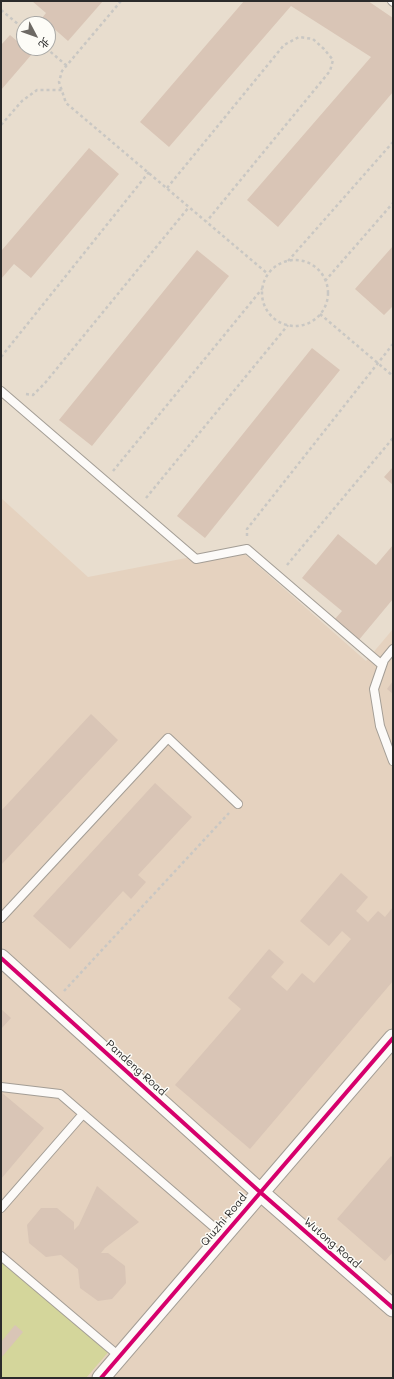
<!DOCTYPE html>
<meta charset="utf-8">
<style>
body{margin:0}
#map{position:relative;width:394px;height:1379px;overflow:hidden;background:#e8ddce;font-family:Mali,"LXGW WenKai TC",sans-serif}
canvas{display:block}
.frame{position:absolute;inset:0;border:2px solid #2b2b2b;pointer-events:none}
.north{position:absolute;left:16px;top:16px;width:40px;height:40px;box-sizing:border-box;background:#fdfcf7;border:1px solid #a9a8a5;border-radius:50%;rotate:131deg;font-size:11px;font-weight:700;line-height:16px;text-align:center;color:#2b2b2b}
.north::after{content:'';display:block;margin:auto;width:14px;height:18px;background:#6d6964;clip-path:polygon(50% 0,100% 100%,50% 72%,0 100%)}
</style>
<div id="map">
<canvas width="394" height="1379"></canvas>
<div class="frame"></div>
<div class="north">北</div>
</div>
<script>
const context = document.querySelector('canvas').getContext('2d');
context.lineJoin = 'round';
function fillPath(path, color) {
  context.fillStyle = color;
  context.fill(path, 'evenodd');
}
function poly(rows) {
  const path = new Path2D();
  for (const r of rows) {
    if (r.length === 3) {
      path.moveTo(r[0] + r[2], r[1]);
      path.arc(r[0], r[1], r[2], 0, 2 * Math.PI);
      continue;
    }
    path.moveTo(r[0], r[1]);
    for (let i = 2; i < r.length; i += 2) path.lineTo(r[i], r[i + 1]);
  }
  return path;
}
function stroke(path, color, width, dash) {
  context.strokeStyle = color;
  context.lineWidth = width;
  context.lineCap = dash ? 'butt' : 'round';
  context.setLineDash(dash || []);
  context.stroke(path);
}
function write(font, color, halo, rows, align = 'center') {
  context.font = font + ' Mali,sans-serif';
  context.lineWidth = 3;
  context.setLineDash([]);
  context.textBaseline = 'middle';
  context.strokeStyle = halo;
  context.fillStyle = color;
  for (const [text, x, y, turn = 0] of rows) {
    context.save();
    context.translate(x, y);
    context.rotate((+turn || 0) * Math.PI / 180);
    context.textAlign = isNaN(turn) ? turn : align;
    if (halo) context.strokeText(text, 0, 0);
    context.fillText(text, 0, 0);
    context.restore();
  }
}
fillPath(poly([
 [1,498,88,577,238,548,366,661,393,629,393,1378,1,1378]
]), '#e5d2bf');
fillPath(poly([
 [1,1258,110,1350,86,1378,1,1378]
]), '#d4d69b');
fillPath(poly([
 [32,1,103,1,68,41,42,18,46,13],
 [244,1,368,1,393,18,393,92,278,227,247,200,371,57,291,6,169,147,140,122],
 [10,35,32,54,1,90,1,45],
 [89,148,119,174,31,278,14,264,1,279,1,249,2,250],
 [393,246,393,306,384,315,355,289],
 [197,250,229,276,92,446,59,420],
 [312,348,340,370,205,538,177,516],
 [393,467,393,485,384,477],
 [338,534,376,565,393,545,393,599,358,641,334,620,342,611,302,578],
 [393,681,393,694,387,689],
 [91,714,118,740,1,865,1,811],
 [155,783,192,817,138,875,146,882,131,899,123,891,70,949,33,916],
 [341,873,368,897,356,911,368,922,378,911,385,917,393,907,393,981,250,1149,175,1085,241,1009,228,998,269,949,284,962,271,977,287,991,302,973,314,983,351,939,342,931,329,946,300,921],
 [1,1009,11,1018,1,1029],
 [1,1092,44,1128,1,1179],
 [391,1156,393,1158,393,1252,385,1261,337,1219],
 [97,1186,139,1222,105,1248,101,1253,108,1253,125,1266,126,1283,112,1299,98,1301,80,1288,78,1269,61,1255,46,1257,29,1243,27,1225,41,1208,57,1208,74,1222,74,1230,79,1225],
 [15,1325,23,1332,1,1358,1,1342]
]), '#d9c5b6');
const lane = poly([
 [392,1,393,2],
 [1,391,196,559,247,549,382,665],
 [393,649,384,660,374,689,380,726,393,761],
 [1,918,168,738,238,804],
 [1,1087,60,1094,223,1235],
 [1,1208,83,1114],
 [1,1256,119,1356]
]);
const street = poly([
 [1,958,260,1192,393,1308],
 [101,1378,393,1038]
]);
stroke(lane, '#a39d95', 10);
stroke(street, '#a39d95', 19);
stroke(poly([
 [121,1,62,71,59,82,66,103,268,274],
 [1,10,24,29],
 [46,48,67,66],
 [1,125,22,101,37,90,62,90],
 [167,188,284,45,299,37,313,39,324,49,333,60,330,71,207,221],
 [295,293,33],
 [288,261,393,142],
 [325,281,393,203],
 [320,314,393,376],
 [1,357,149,172],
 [26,394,33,395,45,383,189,207],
 [113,471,262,289],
 [146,498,288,325],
 [247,536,247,529,393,344],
 [287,565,393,438],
 [64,991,229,813]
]), '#c9c7c3', 2.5, [3, 3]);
stroke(lane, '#fcfaf8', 8);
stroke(street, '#fcfaf8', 17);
stroke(poly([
 [1,958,260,1192,393,1308],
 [101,1378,393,1038]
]), '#d6006c', 4);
write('11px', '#2b2b2b', '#fdfcf7', [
 ["Pandeng Road",136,1068,42],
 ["Qiuzhi Road",224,1220,-50],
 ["Wutong Road",332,1243,41]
]);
</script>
